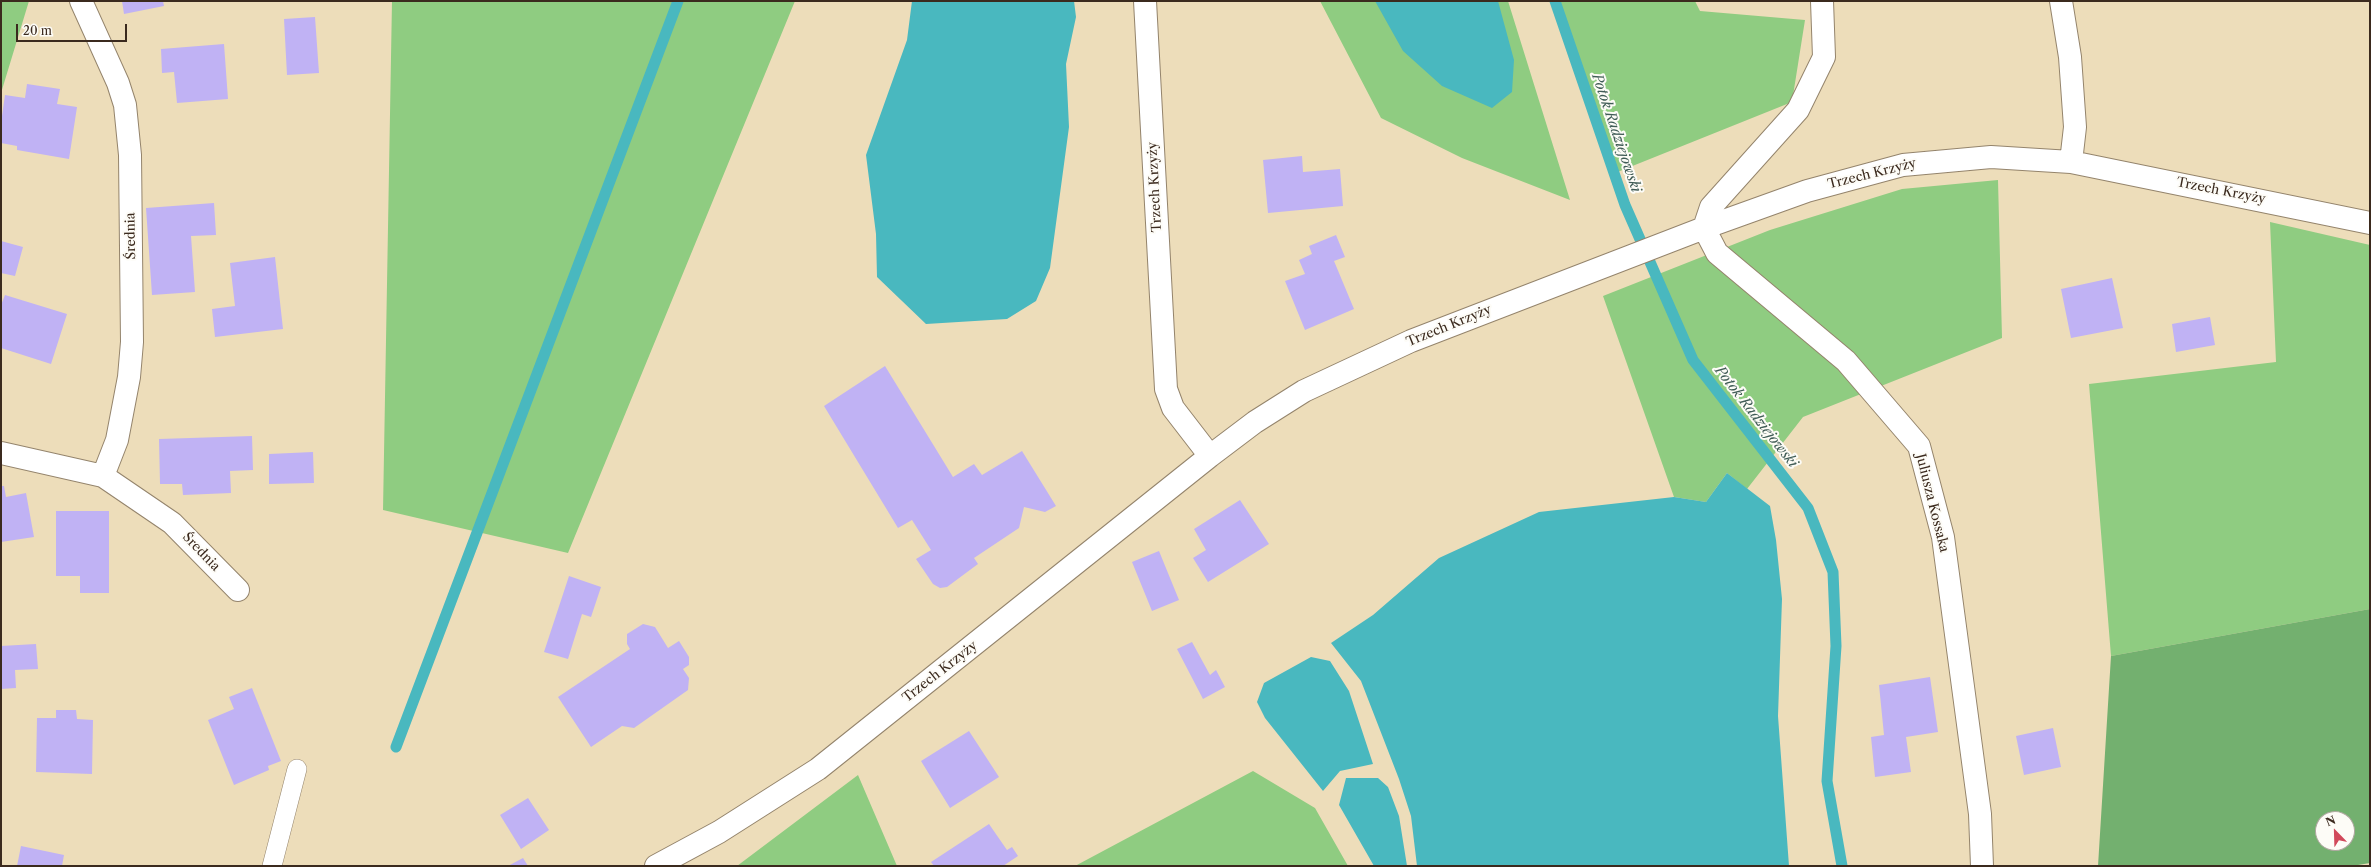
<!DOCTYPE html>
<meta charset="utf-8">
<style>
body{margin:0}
#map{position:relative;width:2371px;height:867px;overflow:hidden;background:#edddba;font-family:"Libre Caslon Text",serif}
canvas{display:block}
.frame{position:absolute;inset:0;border:2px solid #3b2a1e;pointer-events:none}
.north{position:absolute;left:2315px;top:811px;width:40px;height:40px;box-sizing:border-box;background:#fdfcf7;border:1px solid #afa8a0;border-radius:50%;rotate:337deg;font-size:11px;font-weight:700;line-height:16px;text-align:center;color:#3b2a1e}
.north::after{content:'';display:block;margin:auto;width:14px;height:18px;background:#d1495b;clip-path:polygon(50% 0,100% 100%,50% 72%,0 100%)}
.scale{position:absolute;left:16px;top:24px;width:111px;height:18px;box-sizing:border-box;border:2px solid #3b2a1e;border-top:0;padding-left:5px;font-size:12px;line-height:14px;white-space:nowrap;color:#3b2a1e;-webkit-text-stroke:3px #fdfcf7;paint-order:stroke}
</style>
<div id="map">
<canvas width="2371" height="867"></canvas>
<div class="frame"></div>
<div class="north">N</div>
<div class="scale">20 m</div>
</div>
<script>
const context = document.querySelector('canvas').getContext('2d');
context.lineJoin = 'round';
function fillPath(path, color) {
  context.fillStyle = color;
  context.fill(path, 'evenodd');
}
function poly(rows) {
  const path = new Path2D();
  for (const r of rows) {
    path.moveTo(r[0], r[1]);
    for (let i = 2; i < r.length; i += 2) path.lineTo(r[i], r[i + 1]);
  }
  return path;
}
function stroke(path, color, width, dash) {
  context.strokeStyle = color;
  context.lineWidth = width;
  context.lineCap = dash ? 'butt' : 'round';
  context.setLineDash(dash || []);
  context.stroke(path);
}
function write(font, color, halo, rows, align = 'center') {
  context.font = font + ' "Libre Caslon Text",serif';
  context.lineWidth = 4;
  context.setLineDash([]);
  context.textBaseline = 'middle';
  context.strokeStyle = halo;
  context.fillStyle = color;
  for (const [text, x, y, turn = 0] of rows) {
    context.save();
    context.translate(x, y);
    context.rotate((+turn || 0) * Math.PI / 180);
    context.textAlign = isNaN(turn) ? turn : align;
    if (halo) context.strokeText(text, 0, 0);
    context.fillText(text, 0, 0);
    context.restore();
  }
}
fillPath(poly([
 [1,1,29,1,1,93],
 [392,1,795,1,568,553,383,510],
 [1320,1,1508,1,1570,200,1462,158,1381,118],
 [1558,1,1695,1,1700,11,1805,20,1792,102,1615,173],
 [1998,180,2002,338,1803,417,1747,489,1727,473,1706,502,1674,497,1603,296,1770,230,1902,189],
 [2270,222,2370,245,2370,609,2111,656,2089,384,2276,362],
 [1253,771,1315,808,1348,866,1075,866],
 [858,775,897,866,737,866]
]), '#8fcc81');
fillPath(poly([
 [2370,609,2370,863,2352,866,2098,866,2111,656],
 [2323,819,2347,819,2347,843,2323,843]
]), '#73b06f');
fillPath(poly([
 [912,1,1074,1,1076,17,1066,64,1069,127,1050,268,1036,301,1007,319,926,324,877,277,876,234,866,155,907,40],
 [1375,1,1498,1,1514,60,1512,92,1492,108,1442,86,1403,51],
 [1727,473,1770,506,1776,540,1782,599,1778,716,1789,866,1417,866,1411,816,1399,779,1361,681,1331,643,1373,615,1439,558,1539,512,1674,497,1706,502],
 [1311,657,1330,661,1349,691,1373,764,1340,771,1323,791,1265,718,1257,702,1264,683],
 [1346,778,1378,778,1388,787,1399,816,1407,866,1374,866,1339,805]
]), '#49b8bf');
stroke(poly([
 [1555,1,1625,205,1693,360,1808,508,1833,572,1836,646,1827,781,1842,866],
 [396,747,678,1]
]), '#49b8bf', 11);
fillPath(poly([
 [122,1,163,1,164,6,124,14],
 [315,17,319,73,287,75,284,19],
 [224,44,228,99,177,103,174,72,162,73,161,49],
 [27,84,60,89,57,104,77,107,69,159,17,150,17,146,1,143,1,123,5,95,25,98],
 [1302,156,1303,172,1340,169,1343,206,1268,213,1263,160],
 [214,203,216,235,191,236,195,292,152,295,146,208],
 [1336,235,1345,257,1334,261,1354,309,1305,330,1285,281,1305,274,1299,260,1312,254,1309,246],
 [1,241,23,247,15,276,1,273],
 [275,257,283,329,215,337,212,309,235,306,230,263],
 [2112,278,2123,328,2071,338,2061,289],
 [5,295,67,314,51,364,1,348,1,305],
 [2210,317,2215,345,2176,352,2172,324],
 [885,366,953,477,974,464,982,475,1022,451,1056,506,1045,512,1024,507,1019,528,974,558,978,564,947,587,940,588,933,584,916,559,931,550,912,520,898,528,824,406],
 [252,436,253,470,230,471,231,493,183,495,182,484,160,484,159,439],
 [313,452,314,483,269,484,269,454],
 [1,486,4,486,6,497,26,493,34,537,1,542],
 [1240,500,1269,544,1208,582,1193,558,1206,550,1194,529],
 [56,511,109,511,109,593,80,593,80,576,56,576],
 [1159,551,1179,600,1152,611,1132,562],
 [569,576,601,587,591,617,582,614,568,659,544,652],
 [643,624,655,627,668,648,679,641,689,657,689,665,683,669,689,678,688,690,634,728,622,726,591,747,558,697,630,649,627,644,627,634],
 [1192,642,1210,675,1216,670,1225,687,1203,699,1177,649],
 [36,644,38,669,15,670,16,688,1,689,1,646],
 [1930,677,1938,732,1906,737,1911,772,1875,777,1871,737,1884,735,1879,685],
 [252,688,281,761,268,766,269,770,234,785,208,720,234,709,229,697],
 [56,710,76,710,77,719,93,720,92,774,36,772,37,718,56,718],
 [2053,728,2061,767,2024,775,2016,736],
 [969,731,999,777,950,808,921,761],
 [528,798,549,830,521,849,500,815],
 [989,824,1007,850,1012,847,1018,856,1003,866,934,866,931,862],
 [21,846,64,855,62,866,17,866],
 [523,858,528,866,508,866]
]), '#c0b2f4');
const lane = poly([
 [272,866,297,769]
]);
const street = poly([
 [81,1,118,83,125,105,130,155,132,342,129,377,117,440,103,476],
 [1145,1,1166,389,1173,408,1210,456],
 [1822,1,1824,57,1798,110,1711,207,1704,228,1717,253,1846,361,1919,446,1943,537,1980,814,1982,866],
 [2061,1,2070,57,2075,127,2071,162],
 [1,453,103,476,172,523,238,590],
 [656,866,719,832,818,769,1210,456,1255,422,1304,391,1411,341,1704,228,1807,191,1903,165,1991,157,2071,162,2370,223]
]);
stroke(lane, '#94846c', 20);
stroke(street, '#94846c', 24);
stroke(lane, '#fff', 19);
stroke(street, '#fff', 22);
write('13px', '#3b2a1e', '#fdfcf7', [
 ["Trzech Krzyży",1872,174,-14],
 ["Trzech Krzyży",1155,187,-93],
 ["Trzech Krzyży",2221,191,11],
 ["Średnia",131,236,-91],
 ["Trzech Krzyży",1449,326,-22],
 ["Juliusza Kossaka",1932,503,76],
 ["Średnia",201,552,46],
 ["Trzech Krzyży",940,672,-38]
]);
write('italic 14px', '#405c56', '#fdfcf7', [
 ["Potok Radziejowski",1616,133,71],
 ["Potok Radziejowski",1756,417,52]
]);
</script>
